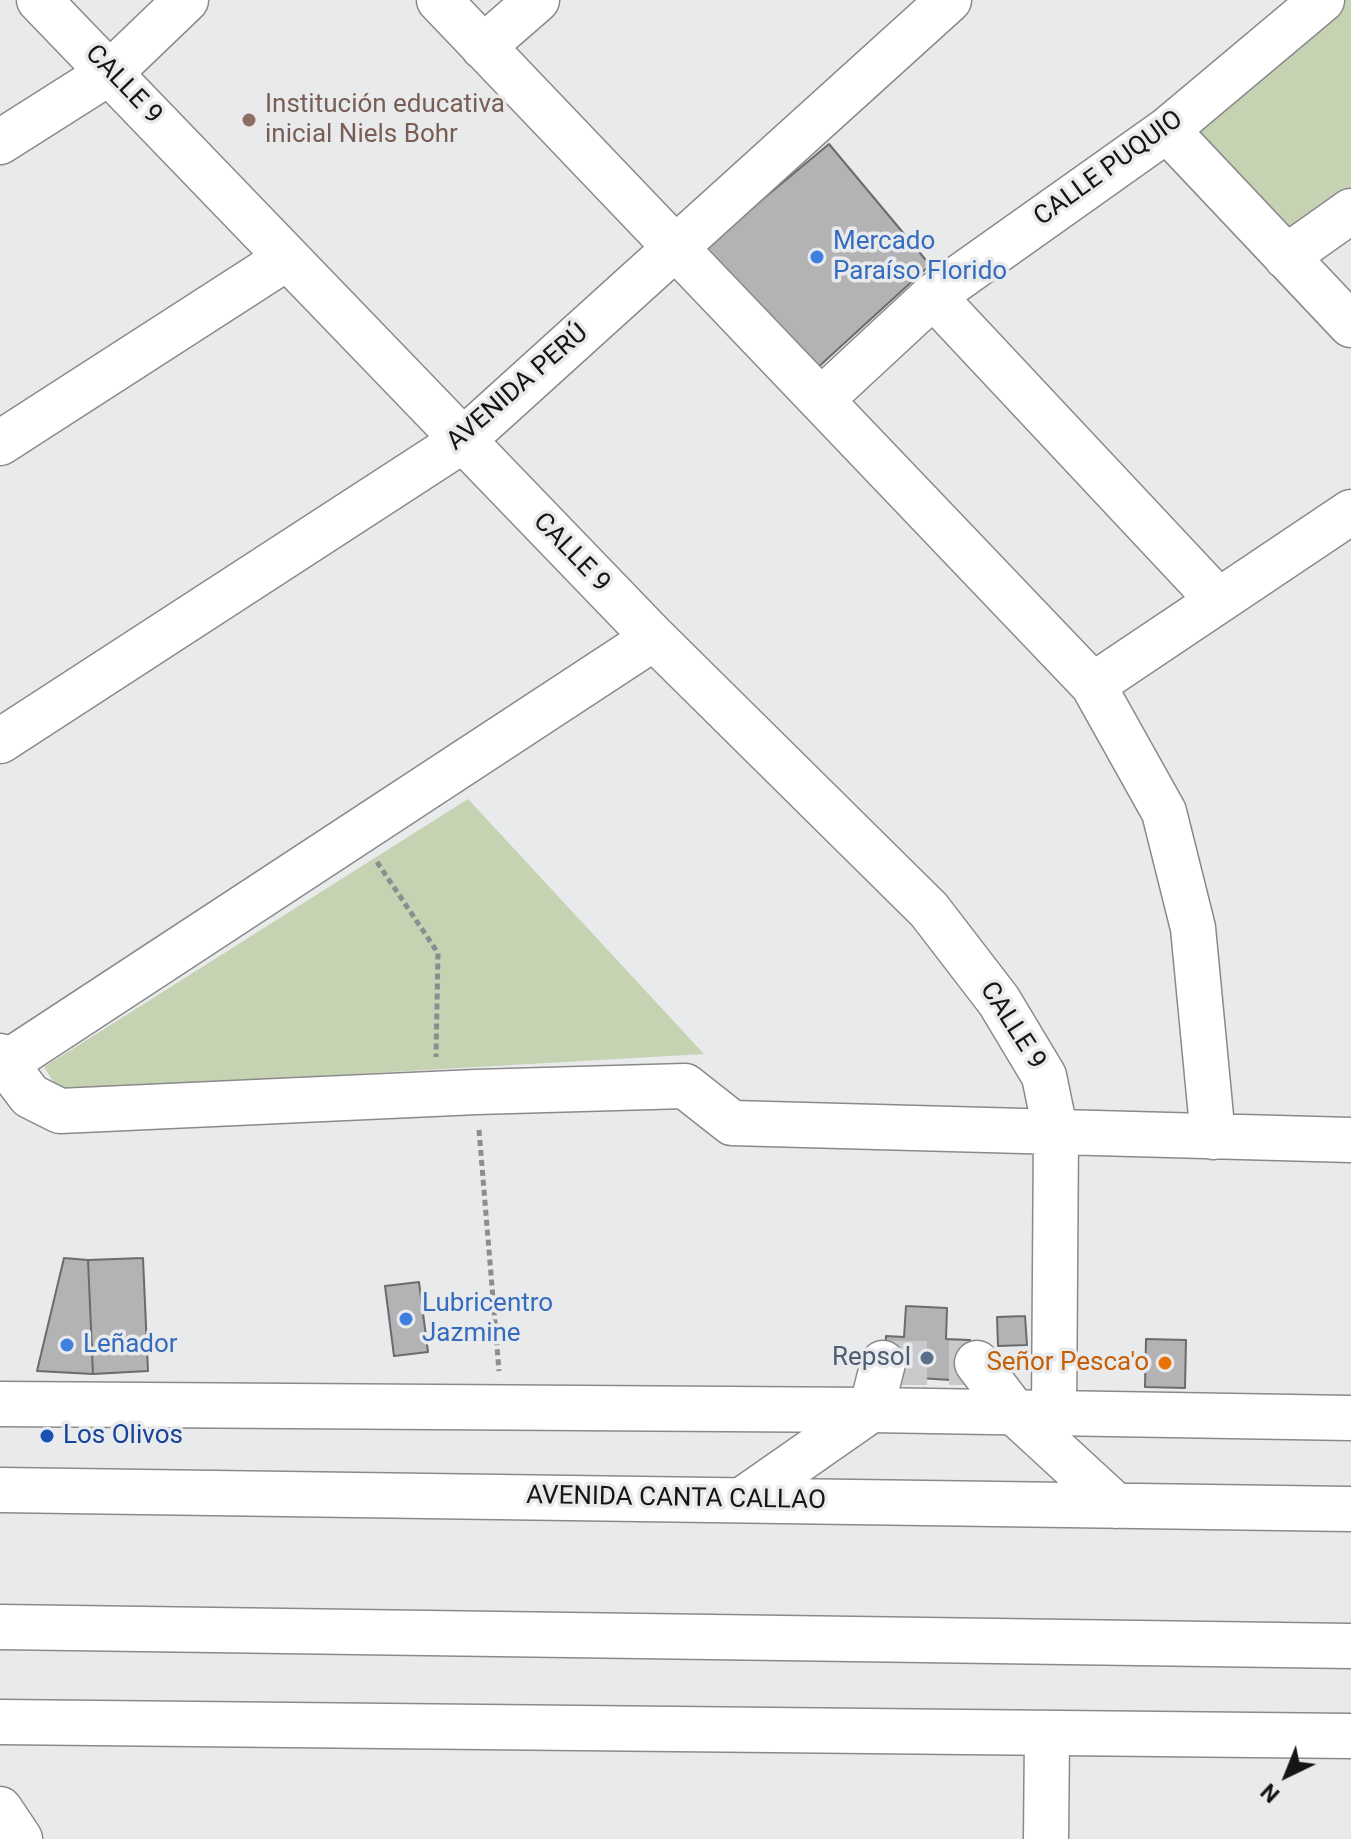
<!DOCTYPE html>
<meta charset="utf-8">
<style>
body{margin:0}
#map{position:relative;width:1351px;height:1839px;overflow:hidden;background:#e9eaec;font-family:Roboto,sans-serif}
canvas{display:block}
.north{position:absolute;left:1247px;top:1735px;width:80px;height:80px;-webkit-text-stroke:6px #e9eaec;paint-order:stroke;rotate:223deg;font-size:22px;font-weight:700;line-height:32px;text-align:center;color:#151516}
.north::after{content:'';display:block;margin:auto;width:28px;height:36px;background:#151516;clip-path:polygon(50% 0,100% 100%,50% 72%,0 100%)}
</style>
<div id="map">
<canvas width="1351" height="1839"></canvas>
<div class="north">N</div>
</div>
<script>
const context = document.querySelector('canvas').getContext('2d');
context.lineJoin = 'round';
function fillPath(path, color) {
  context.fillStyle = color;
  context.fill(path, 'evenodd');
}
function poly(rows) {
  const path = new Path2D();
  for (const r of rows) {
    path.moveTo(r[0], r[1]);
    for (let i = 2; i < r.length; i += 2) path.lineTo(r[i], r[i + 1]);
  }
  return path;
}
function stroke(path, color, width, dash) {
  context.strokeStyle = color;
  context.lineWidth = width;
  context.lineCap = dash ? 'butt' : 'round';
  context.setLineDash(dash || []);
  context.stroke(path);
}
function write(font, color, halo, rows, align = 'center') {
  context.font = font + ' Roboto,sans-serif';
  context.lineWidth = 7;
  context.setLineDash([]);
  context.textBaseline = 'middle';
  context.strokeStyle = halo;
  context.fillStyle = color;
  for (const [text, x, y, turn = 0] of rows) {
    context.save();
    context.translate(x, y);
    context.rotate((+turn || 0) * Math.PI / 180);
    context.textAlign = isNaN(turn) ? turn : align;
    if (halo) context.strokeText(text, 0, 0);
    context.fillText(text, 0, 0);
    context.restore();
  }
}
fillPath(poly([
 [1344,0,1351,0,1351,197,1294,235,1195,127],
 [468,799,704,1054,59,1091,44,1067]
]), '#c5d3b2');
const building = poly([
 [829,144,930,265,815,370,703,249,829,144],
 [64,1258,88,1260,93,1374,37,1371,64,1258],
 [143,1258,148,1371,93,1374,88,1260,143,1258],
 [419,1282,428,1352,394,1356,385,1286,419,1282],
 [906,1306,947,1308,946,1339,970,1340,968,1381,884,1376,886,1336,904,1337,906,1306],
 [1025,1316,1027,1345,998,1346,997,1317,1025,1316],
 [1146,1339,1186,1340,1185,1388,1145,1387,1146,1339]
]);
fillPath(building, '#b3b3b5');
stroke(building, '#6a6b6c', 2);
stroke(poly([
 [883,1363,977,1363]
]), '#c9cacc', 44, [44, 22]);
const minor = poly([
 [39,0,654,638,929,910,999,1001,1044,1076,1056,1134,1054,1413],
 [439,0,1093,685,1164,812,1193,928,1213,1137],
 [483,47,537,0],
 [1167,130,1351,325],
 [0,142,112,71,186,0],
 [1286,257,1351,211],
 [933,296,1217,599],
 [822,399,933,296,1167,130,1322,0],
 [0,443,287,258],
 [1093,685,1351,512],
 [0,741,462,441,949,0],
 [0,1056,30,1096,60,1111,476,1092,685,1086,732,1123,1351,1140],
 [6,1063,654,638],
 [977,1363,1015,1413],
 [871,1410,883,1363],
 [0,1809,20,1839],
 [1046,1839,1047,1736]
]);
const major = poly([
 [0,1404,871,1410,1351,1418],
 [0,1722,1351,1736]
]);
const highway = poly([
 [1015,1413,1116,1506],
 [0,1490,1351,1509],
 [742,1500,871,1410],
 [0,1627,1351,1646]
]);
stroke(minor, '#8a8a8c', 47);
stroke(major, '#8a8a8c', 47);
stroke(highway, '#8a8a8c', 47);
stroke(poly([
 [377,862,438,953,436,1057],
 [479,1130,499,1371]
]), '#8c8d8e', 5, [6, 4]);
stroke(minor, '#fff', 44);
stroke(major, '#fff', 44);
stroke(highway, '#fff', 44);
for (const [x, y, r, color] of [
 [249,120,8,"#8d6e63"],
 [817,257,8,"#3f7fe0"],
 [406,1319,8,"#3f7fe0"],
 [67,1345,8,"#3f7fe0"],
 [927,1358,8,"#5c6f8a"],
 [1165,1363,8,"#e8710a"],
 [47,1436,8,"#1a4fb4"]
]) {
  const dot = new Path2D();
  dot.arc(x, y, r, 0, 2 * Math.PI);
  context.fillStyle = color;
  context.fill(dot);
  stroke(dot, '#e9eaec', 3);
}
write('26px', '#151516', '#e9eaec', [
 ["CALLE 9",123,85,46],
 ["CALLE PUQUIO",1109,169,-36],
 ["AVENIDA PERÚ",518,388,-41],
 ["CALLE 9",571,553,46],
 ["CALLE 9",1012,1026,57],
 ["AVENIDA CANTA CALLAO",676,1499,1]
]);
write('26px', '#785e54', '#e9eaec', [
 ["Institución educativa",265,105],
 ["inicial Niels Bohr",265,135]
], 'left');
write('26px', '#366cbe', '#e9eaec', [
 ["Mercado",833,242],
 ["Paraíso Florido",833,272],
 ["Lubricentro",422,1304],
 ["Jazmine",422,1334],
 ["Leñador",83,1345]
], 'left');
write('26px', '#4e5e75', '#e9eaec', [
 ["Repsol",911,1358]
], 'right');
write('26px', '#c56008', '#e9eaec', [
 ["Señor Pesca'o",1149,1363]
], 'right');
write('26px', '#164399', '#e9eaec', [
 ["Los Olivos",63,1436]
], 'left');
</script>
